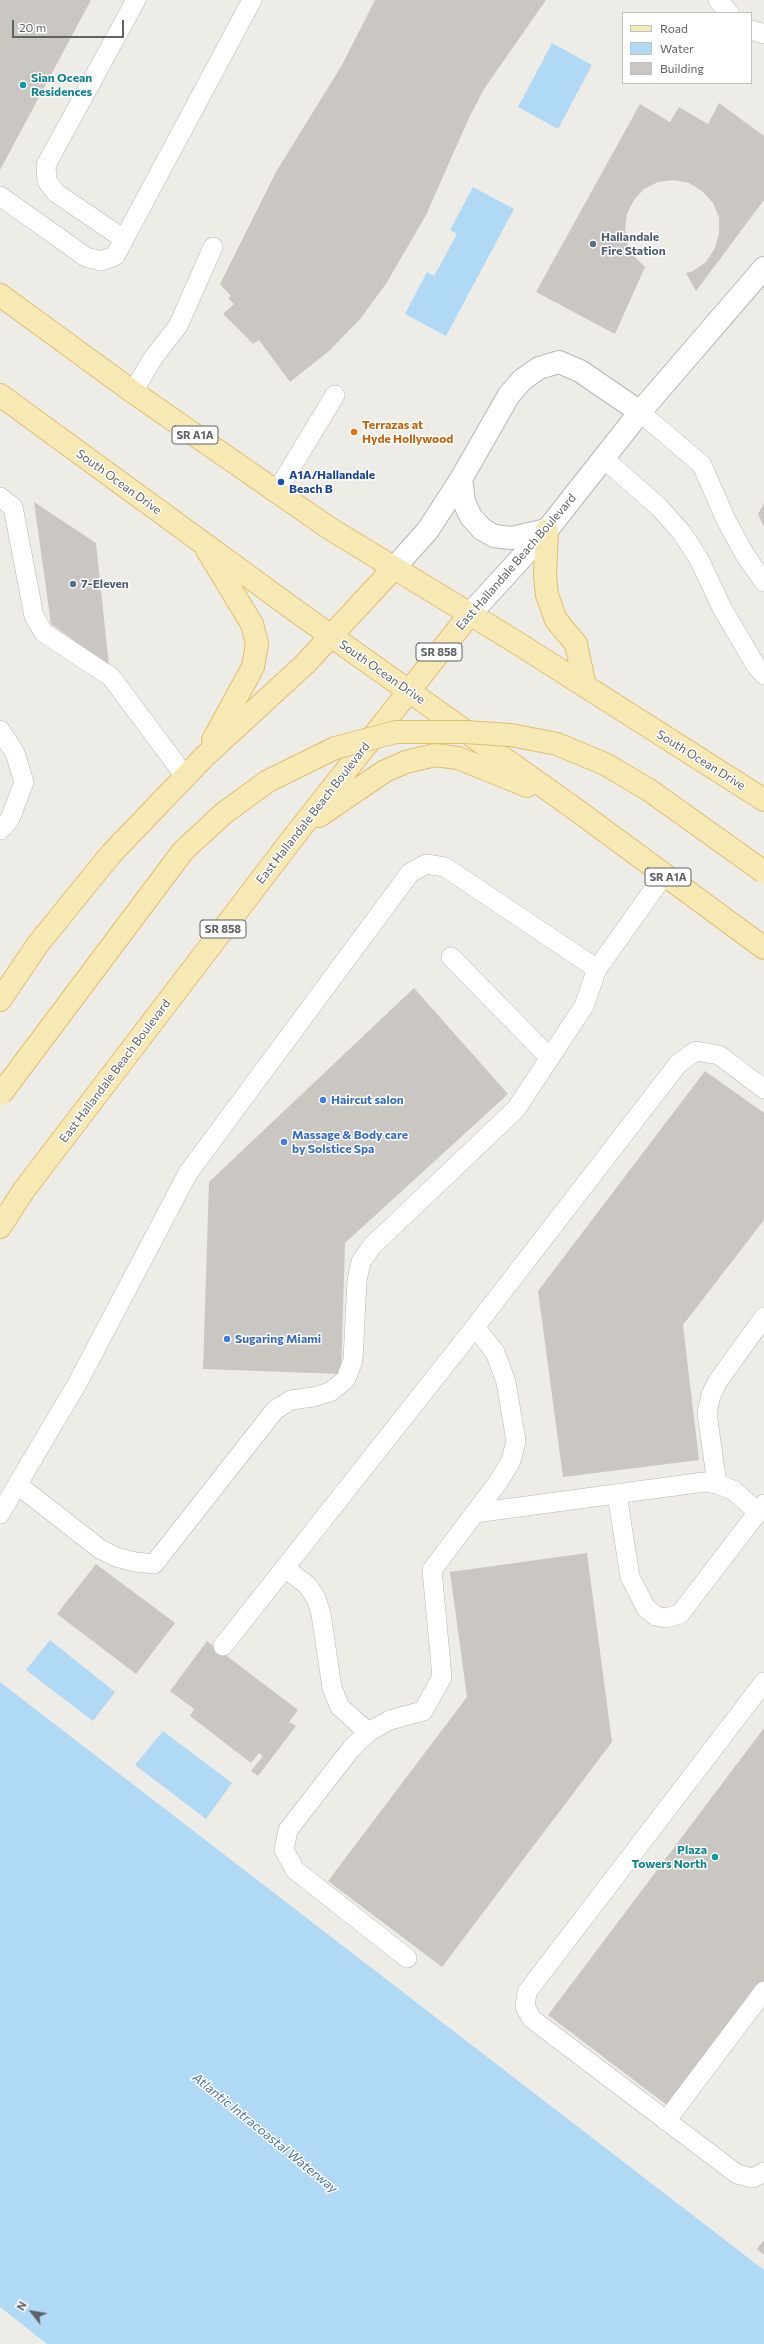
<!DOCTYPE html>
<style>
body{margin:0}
#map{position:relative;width:764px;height:2344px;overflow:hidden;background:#eeece7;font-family:Commissioner,sans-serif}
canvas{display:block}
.legend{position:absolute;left:622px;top:12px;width:130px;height:72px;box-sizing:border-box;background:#fff;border:1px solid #bfc0c1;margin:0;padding:5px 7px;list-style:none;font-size:12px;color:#5e6165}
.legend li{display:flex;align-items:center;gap:8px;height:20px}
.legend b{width:20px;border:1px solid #bfc0c1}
.north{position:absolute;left:12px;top:2292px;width:40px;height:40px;-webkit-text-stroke:3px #fff;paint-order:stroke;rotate:301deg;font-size:11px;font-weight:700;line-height:16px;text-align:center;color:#5e6165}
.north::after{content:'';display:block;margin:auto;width:14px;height:18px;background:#5e6165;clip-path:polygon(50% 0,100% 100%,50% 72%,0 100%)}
.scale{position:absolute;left:12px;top:20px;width:112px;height:18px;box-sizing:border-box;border:2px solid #5e6165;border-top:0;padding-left:5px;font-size:12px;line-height:14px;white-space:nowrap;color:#5e6165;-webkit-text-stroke:3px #fff;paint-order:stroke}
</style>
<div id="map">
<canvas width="764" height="2344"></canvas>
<ul class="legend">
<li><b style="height:5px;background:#f6e9b4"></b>Road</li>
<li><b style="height:11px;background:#b0d9f5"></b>Water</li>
<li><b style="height:11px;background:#cac7c3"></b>Building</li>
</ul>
<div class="north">N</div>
<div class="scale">20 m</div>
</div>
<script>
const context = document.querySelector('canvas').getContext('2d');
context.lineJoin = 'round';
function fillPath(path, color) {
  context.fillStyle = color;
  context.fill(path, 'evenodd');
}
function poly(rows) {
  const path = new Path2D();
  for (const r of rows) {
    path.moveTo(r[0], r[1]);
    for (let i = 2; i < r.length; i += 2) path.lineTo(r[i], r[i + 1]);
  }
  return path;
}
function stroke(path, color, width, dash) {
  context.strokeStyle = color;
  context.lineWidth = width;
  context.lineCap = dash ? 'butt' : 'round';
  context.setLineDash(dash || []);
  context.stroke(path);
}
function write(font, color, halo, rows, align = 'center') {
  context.font = font + ' Commissioner,sans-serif';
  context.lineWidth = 3;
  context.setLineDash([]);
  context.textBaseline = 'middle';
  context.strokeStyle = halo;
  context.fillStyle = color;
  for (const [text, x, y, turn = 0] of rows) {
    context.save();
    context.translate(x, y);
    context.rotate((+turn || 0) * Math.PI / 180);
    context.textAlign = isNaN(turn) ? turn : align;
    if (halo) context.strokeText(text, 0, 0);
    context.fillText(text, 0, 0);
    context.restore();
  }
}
fillPath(poly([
 [552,43,592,65,558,129,518,107],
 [473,187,514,209,446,336,405,314,427,272,434,276,457,234,450,230],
 [50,1640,115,1692,93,1721,26,1670],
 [0,1682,764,2270,764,2344,47,2344,0,2307],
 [163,1731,232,1783,206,1819,135,1765]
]), '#b0d9f5');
fillPath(poly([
 [0,0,91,0,0,170],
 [375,0,546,0,484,89,468,120,426,215,386,284,360,319,329,351,290,382,259,340,253,344,223,314,234,304,228,298,231,296,220,284,276,172,342,65],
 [719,103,764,136,764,200,696,291,686,273,693,271,706,262,715,248,719,233,719,217,713,203,702,191,689,183,674,180,658,182,644,189,634,200,627,214,625,230,628,245,636,258,645,267,615,334,536,292,640,104,670,122,679,107,708,124],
 [34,502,96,543,109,666,51,624],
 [764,503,764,527,758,514],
 [414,988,508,1094,345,1243,341,1374,203,1369,209,1182],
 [705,1071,764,1113,764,1220,683,1325,699,1460,563,1477,538,1291],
 [587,1553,612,1742,442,1967,328,1881,467,1697,450,1572],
 [96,1564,175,1623,136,1674,57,1614],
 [207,1641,298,1710,289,1722,296,1726,258,1776,251,1771,263,1756,259,1753,251,1763,190,1716,194,1709,170,1691],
 [764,1728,764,1986,672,2109,548,2015],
 [764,2240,764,2255,757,2249]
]), '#cac7c3');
const lane = poly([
 [718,0,729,13],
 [751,30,764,34],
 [0,196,86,257,101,261,115,256,252,0],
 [124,239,56,193,47,181,46,165,136,0],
 [133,392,153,358,178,326,213,247],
 [640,412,702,465,726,520,745,555,764,582],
 [603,458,659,507,682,533,699,559,722,608,756,666,764,675],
 [277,491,335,395],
 [0,497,13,507,34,616,44,633,111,677,185,776],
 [0,730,15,753,24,782,10,819,0,830],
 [451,957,550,1058],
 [717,1484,707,1413,711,1395,718,1381,764,1317],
 [18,1485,100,1549,116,1557,135,1562,154,1564,275,1410,291,1400,313,1397,330,1392,346,1379,353,1360,357,1280,361,1262,372,1246,516,1109,584,1006,597,969],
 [617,1494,630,1577,646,1608,656,1616,666,1618,680,1614,758,1512],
 [475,1513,704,1482,717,1484,733,1490,758,1512,764,1504],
 [0,1514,77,1384,188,1173,410,873,426,864,445,867,597,969,664,875],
 [285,1568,307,1585,316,1598,321,1614,332,1688,340,1707,368,1732],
 [223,1646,475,1327,678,1064,696,1051,719,1055,764,1089],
 [764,1682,527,1992,525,2007,532,2019,737,2174,753,2178,764,2172],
 [407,1958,295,1870,284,1850,288,1830,351,1749,368,1732,390,1720,423,1711,442,1677,432,1570,499,1481,511,1461,516,1441,506,1382,495,1352,475,1327],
 [666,2121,764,1991]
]);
const street = poly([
 [461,479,464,502,471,517,482,529,494,536,511,538,547,530],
 [394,568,428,530,461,479,509,395,522,380,539,368,559,362,580,371,640,412],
 [470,614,547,530,640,412,764,268]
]);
const primary = poly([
 [0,295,133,392,329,528,519,644,764,800],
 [0,395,296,611,571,806,764,948],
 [547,530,545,576,547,595,556,620,576,644,585,686],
 [207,550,252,624,257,644,253,667,213,740],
 [319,816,385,771,406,762,435,755,458,758,527,786],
 [0,1000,38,944,111,854,204,757,305,664,394,568],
 [0,1227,24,1190,299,830,470,614]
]);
stroke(lane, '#b4b6ba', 20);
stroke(street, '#b4b6ba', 24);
stroke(primary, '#e1bd6d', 24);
stroke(lane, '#fff', 19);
stroke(street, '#fff', 22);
stroke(primary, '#f6e9b4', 22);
const primaryBridge = poly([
 [0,1095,183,851,224,813,268,781,335,748,396,732,465,732,511,735,557,744,605,764,649,790,764,872]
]);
stroke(primaryBridge, '#e1bd6d', 24, []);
stroke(primaryBridge, '#f6e9b4', 22);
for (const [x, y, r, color] of [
 [23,85,4,"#0f9aa8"],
 [593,244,4,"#5c6f8a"],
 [354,432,4,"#e8710a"],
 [281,482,4,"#1a4fb4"],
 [73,584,4,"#5c6f8a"],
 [323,1100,4,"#3f7fe0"],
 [284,1142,4,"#3f7fe0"],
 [227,1339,4,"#3f7fe0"],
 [715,1857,4,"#0f9aa8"]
]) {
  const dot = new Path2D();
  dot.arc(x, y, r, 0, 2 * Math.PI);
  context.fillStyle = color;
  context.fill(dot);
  stroke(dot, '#fff', 1.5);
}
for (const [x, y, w] of [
 [195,435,46],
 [439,652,46],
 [668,877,46],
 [223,929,46]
]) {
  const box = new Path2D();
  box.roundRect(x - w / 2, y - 9, w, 18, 3);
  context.fillStyle = '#fff';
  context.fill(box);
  stroke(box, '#5e6165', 1);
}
write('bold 11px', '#5e6165', null, [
 ["SR A1A",195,435],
 ["SR 858",439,652],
 ["SR A1A",668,877],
 ["SR 858",223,929]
]);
write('bold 12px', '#0d838f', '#fff', [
 ["Sian Ocean",31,78],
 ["Residences",31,92],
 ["Plaza",707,1850,"right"],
 ["Towers North",707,1864,"right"]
], 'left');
write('bold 12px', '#4e5e75', '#fff', [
 ["Hallandale",601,237],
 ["Fire Station",601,251],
 ["7-Eleven",81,584]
], 'left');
write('bold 12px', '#c56008', '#fff', [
 ["Terrazas at",362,425],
 ["Hyde Hollywood",362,439]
], 'left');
write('bold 12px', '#164399', '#fff', [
 ["A1A/Hallandale",289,475],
 ["Beach B",289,489]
], 'left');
write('12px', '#5e6165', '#fff', [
 ["South Ocean Drive",119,482,36],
 ["East Hallandale Beach Boulevard",516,562,-49],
 ["South Ocean Drive",382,672,35],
 ["South Ocean Drive",701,760,32],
 ["East Hallandale Beach Boulevard",313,813,-52],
 ["East Hallandale Beach Boulevard",115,1071,-53]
]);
write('bold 12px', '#366cbe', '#fff', [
 ["Haircut salon",331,1100],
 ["Massage & Body care",292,1135],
 ["by Solstice Spa",292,1149],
 ["Sugaring Miami",235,1339]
], 'left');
write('italic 13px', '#4b769d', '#fff', [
 ["Atlantic Intracoastal Waterway",265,2133,39]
]);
</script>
